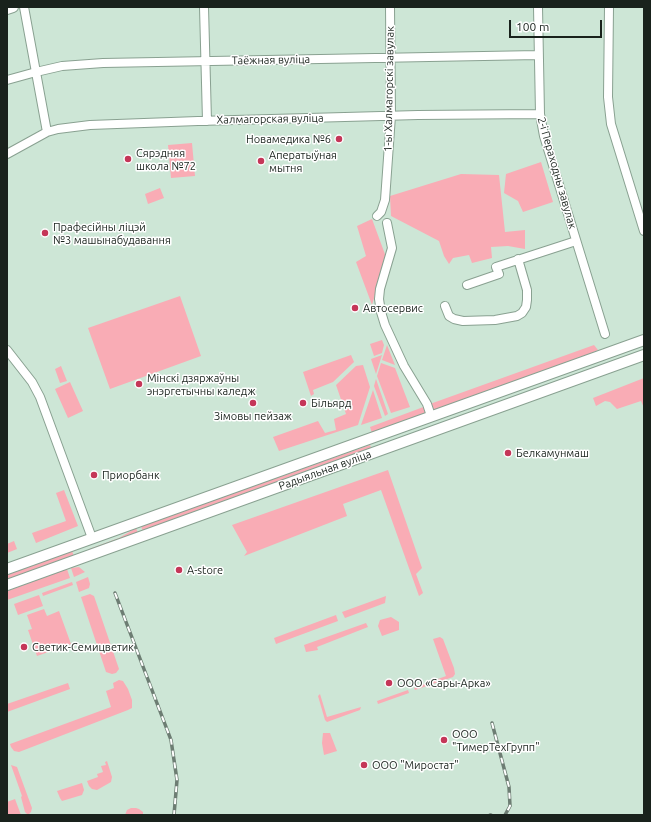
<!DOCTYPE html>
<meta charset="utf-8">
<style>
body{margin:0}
#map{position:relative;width:651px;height:822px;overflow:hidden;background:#cde6d6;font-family:Ubuntu,sans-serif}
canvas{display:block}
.frame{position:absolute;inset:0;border:8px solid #19221c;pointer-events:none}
.scale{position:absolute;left:509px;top:20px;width:93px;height:18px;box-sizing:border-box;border:2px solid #19221c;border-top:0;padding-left:5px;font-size:12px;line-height:14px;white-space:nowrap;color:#19221c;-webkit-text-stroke:3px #fff;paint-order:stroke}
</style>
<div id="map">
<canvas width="651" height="822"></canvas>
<div class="frame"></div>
<div class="scale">100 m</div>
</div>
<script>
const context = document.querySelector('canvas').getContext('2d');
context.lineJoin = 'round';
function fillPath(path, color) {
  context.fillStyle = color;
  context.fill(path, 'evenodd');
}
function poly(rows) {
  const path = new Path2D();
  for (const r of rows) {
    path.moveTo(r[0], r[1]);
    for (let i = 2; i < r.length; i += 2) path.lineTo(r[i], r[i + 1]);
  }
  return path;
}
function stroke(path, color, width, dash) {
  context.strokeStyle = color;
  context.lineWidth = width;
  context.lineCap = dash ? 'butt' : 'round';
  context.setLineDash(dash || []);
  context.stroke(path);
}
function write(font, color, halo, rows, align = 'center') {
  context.font = font + ' Ubuntu,sans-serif';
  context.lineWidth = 3;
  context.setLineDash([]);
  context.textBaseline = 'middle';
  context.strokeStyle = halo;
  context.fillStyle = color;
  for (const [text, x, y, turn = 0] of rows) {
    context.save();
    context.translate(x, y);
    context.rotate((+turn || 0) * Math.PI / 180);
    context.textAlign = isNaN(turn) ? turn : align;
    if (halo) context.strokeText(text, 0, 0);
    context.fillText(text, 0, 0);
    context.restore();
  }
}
fillPath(poly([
 [192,143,195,176,171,178,168,145],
 [541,162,553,202,523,212,518,201,504,193,506,174],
 [461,174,499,175,505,232,525,230,525,249,508,246,491,247,492,258,472,263,469,255,453,258,449,264,444,256,439,241,391,216,390,196],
 [160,188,164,198,148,204,145,194],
 [372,219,386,257,372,305,356,262,366,256,357,226],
 [180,296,201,356,110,389,88,328],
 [382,340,384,345,382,353,374,356,370,344],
 [387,345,395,365,382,360],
 [594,345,598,350,583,357,434,411,430,404],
 [351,355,354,362,333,382,313,390,314,394,311,396,303,372],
 [382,355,376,374,371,359],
 [381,363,395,368,410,407,391,413,377,376],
 [363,365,370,387,358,425,279,451,273,437,318,421,325,433,336,430,334,419,346,414,336,385,356,366],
 [61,366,67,381,60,383,55,369],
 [644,378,644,408,641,401,617,409,610,402,605,401,596,406,593,398],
 [376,379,388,414,385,416,374,386],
 [70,382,83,411,68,418,55,389],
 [373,390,382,418,361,425],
 [426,406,427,412,424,415,372,433,370,427],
 [370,445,372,450,143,532,141,526],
 [388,470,422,568,416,574,423,593,419,596,381,490,343,504,347,516,244,556,247,552,232,525],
 [64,490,78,526,36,543,32,533,66,521,56,493],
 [136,528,138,533,87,552,89,549,119,538],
 [14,541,17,549,7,553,7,544],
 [72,551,74,556,7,580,7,575],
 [79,567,85,572,74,577,71,568],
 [67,569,70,578,7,600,7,591],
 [88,577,90,584,89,588,79,592,76,582],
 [72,582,73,585,43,596,42,593],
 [90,594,94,596,119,669,116,673,112,674,106,672,81,597],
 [39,595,43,606,18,615,14,604],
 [386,596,385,603,345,618,342,612],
 [44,609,47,616,59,611,71,644,37,656,28,630,32,629,27,615],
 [336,615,338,621,276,644,274,638],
 [391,617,399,622,399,630,382,636,378,626,380,620],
 [366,623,368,627,317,647,318,650,306,652,304,645],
 [440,637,443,639,454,668,455,674,453,677,415,690,414,688,446,676,433,639],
 [119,680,123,681,128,689,132,700,132,708,128,710,19,752,14,751,11,747,10,744,111,707,106,691,114,688,113,683],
 [68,683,70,689,7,712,7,704],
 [408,690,409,693,378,704,377,701],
 [320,694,327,717,361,707,360,710,327,722,325,720,318,696],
 [323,733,330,733,337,751,324,755,322,743],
 [107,761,112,777,111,782,97,790,92,789,89,786,87,781,98,777,97,774,103,772,101,766,106,765,105,762],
 [11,765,17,767,32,808,31,812,29,814,27,814,25,812,21,797,22,796],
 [82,783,84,790,82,795,62,801,60,798,57,791],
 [15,799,21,815,8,815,7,802],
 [131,808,136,808,139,809,143,812,143,815,125,815,127,810]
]), '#f9acb5');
const minor = poly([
 [24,7,47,132],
 [204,7,207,121],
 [538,7,540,114,544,136,605,334],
 [609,7,608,97,611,124,644,231],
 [7,80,36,72,62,66,103,63,538,55],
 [7,154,47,132,58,129,90,125,198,121,418,115,540,114],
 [377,216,381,212,385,200,391,116,390,7],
 [387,223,392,248,380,289,379,299,381,312,385,325,404,366,427,404,431,416],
 [467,285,499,274,496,267,576,241],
 [445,306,449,316,454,319,463,321,495,320,517,316,522,313,526,307,527,300,527,290,518,259],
 [7,350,32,382,40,397,92,538]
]);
const major = poly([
 [7,9,13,7],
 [7,569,644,340],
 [7,585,644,355]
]);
stroke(minor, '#89a191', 10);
stroke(major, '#89a191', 12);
stroke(minor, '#fff', 8);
stroke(major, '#fff', 10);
const rail = poly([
 [115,593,171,740,177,780,174,815],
 [492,723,509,787,510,806,505,815],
 [490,815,491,815]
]);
stroke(rail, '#6d7d73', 3.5);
stroke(rail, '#fff', 2, [6]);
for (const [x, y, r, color] of [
 [339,139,4,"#c53658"],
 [128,159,4,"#c53658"],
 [261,161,4,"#c53658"],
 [45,233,4,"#c53658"],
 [355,308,4,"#c53658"],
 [139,384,4,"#c53658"],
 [253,403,4,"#c53658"],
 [303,403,4,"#c53658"],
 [508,453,4,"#c53658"],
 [94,475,4,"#c53658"],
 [179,570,4,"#c53658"],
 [24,647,4,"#c53658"],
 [389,683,4,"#c53658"],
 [444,740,4,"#c53658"],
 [364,765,4,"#c53658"]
]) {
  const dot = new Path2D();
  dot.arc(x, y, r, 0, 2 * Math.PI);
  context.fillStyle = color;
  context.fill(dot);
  stroke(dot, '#fff', 1.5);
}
write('11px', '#19221c', '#fff', [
 ["Таёжная вуліца",271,60,-1],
 ["1-ы Халмагорскі завулак",389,89,-89],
 ["Халмагорская вуліца",270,119,-1],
 ["2-і Пераходны завулак",557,173,74],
 ["Радыяльная вуліца",325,470,-20]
]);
write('11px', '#19221c', '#fff', [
 ["Новамедика №6",331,139,"right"],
 ["Сярэдняя",136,153],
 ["школа №72",136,166],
 ["Аператыўная",269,155],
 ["мытня",269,168],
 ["Прафесійны ліцэй",53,227],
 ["№3 машынабудавання",53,240],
 ["Автосервис",363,308],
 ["Мінскі дзяржаўны",147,378],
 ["энэргетычны каледж",147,391],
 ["Більярд",311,403],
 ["Зімовы пейзаж",253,416,"center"],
 ["Белкамунмаш",516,453],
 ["Приорбанк",102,475],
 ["А-store",187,570],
 ["Светик-Семицветик",32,647],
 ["ООО «Сары-Арка»",397,683],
 ["ООО",452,734],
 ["\"ТимерТехГрупп\"",452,747],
 ["ООО \"Миростат\"",372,765]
], 'left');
</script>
